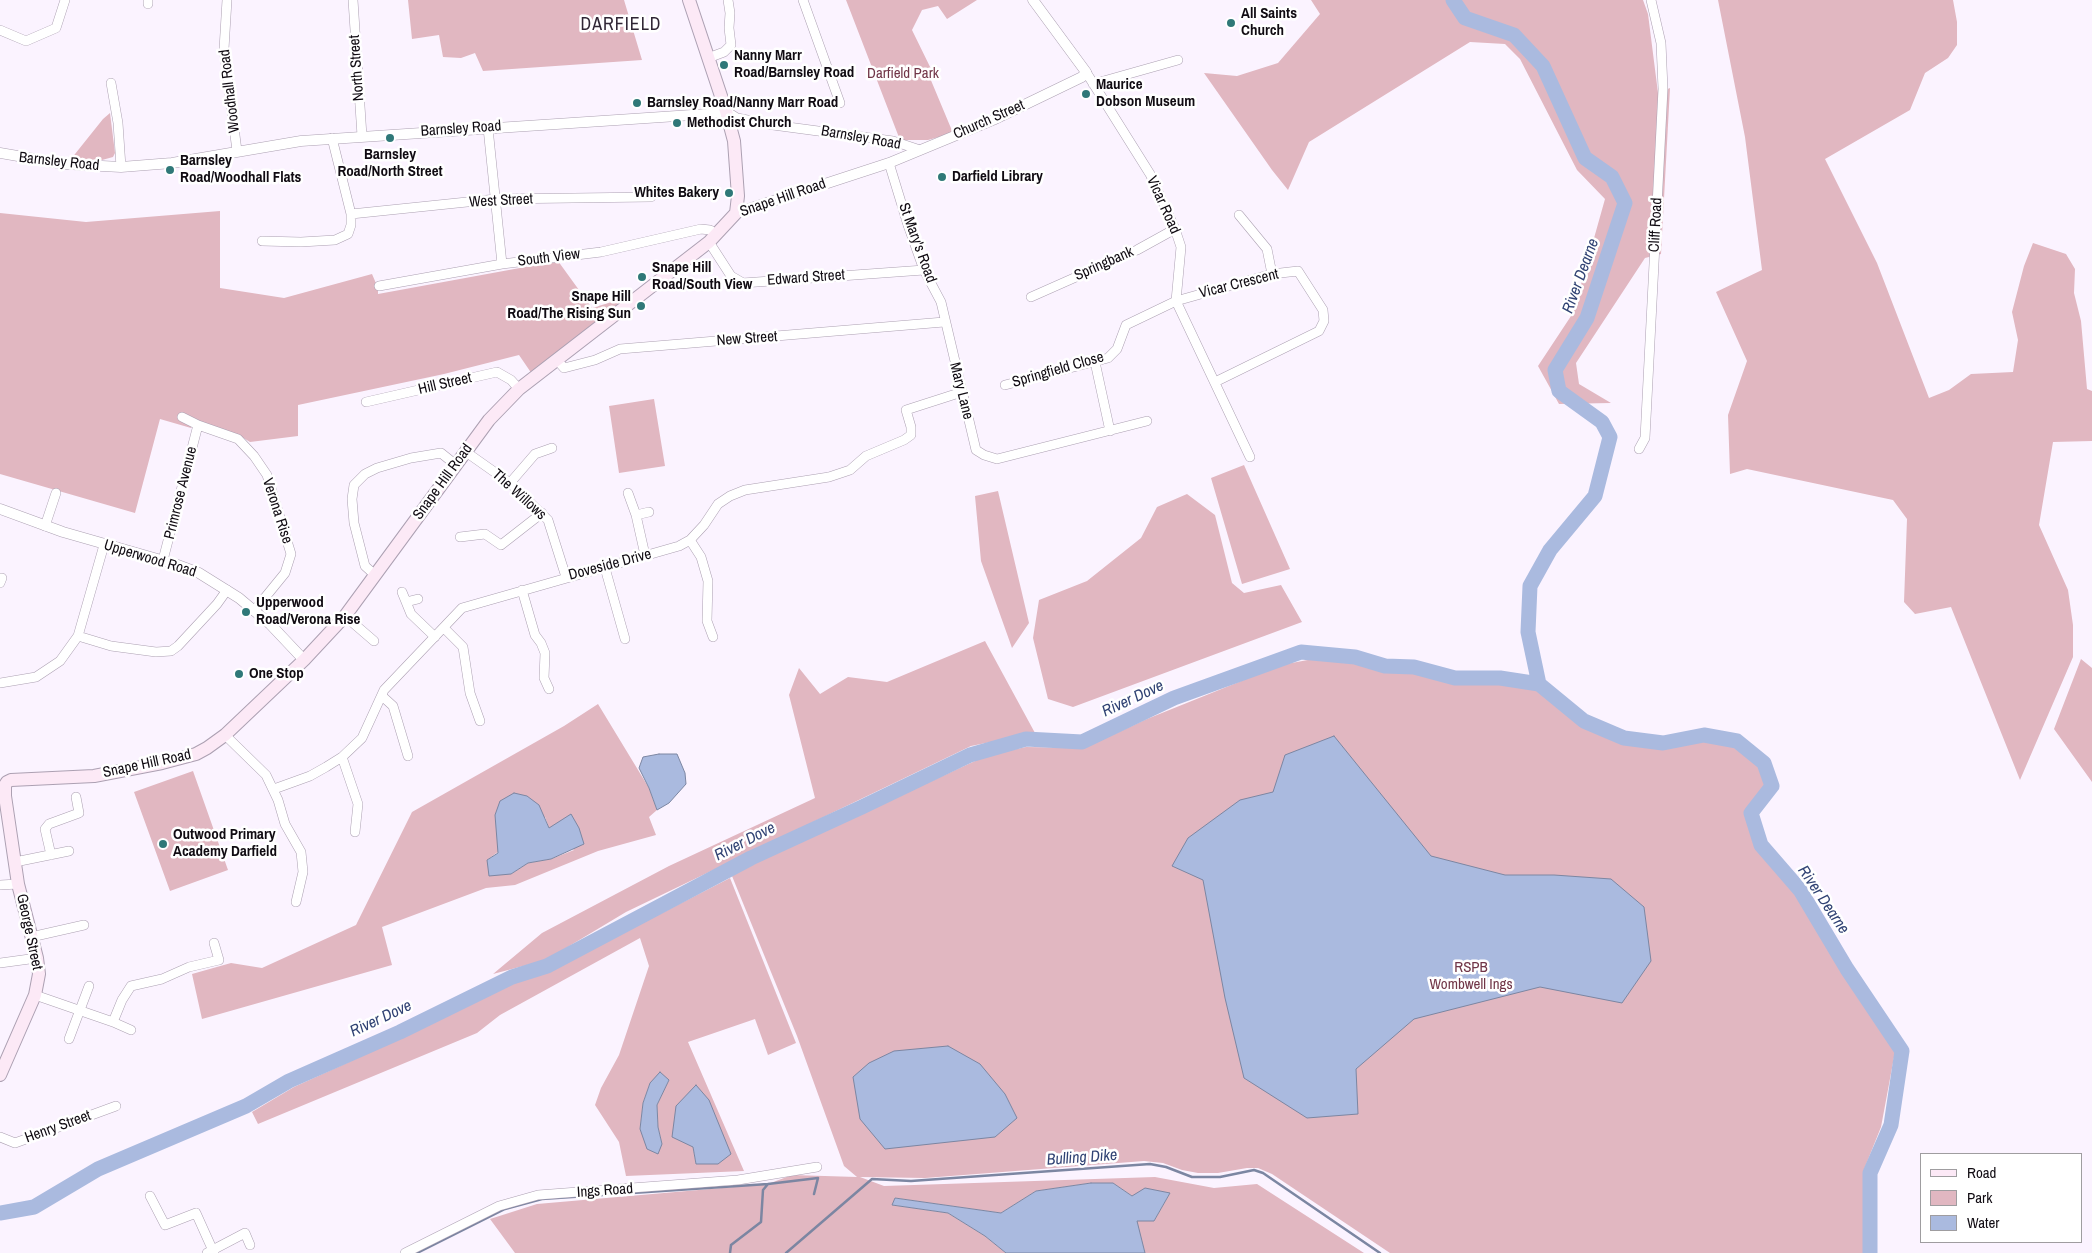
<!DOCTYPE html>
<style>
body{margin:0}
#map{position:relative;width:2092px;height:1253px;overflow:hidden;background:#fbf3ff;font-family:"Archivo Narrow",sans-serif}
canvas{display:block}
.legend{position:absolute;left:1920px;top:1153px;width:162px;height:90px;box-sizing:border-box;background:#fff;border:1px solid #9f9da0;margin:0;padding:6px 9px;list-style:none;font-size:15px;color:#100b12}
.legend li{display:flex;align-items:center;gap:10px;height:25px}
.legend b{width:25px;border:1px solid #9f9da0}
</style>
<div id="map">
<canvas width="2092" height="1253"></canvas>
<ul class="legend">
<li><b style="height:6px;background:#fce9f6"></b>Road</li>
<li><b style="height:14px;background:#e1b7c1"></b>Park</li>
<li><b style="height:14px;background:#aabadf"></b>Water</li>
</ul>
</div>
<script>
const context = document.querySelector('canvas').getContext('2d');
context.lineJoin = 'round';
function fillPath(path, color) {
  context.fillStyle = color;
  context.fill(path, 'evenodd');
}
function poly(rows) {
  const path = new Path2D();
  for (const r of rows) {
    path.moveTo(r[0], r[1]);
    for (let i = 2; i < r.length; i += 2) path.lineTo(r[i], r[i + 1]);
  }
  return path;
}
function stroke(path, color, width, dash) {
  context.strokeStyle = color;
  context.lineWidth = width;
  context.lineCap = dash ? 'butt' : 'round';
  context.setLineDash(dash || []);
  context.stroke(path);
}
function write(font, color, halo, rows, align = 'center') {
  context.font = font + ' "Archivo Narrow",sans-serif';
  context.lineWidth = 5;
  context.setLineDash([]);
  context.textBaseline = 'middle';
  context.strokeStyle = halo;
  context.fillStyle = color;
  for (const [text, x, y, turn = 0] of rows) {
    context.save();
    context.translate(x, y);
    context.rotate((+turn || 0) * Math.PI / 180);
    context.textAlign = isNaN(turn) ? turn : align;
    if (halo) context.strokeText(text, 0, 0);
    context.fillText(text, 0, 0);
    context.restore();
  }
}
fillPath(poly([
 [408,0,624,0,642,60,483,71,475,53,461,58,443,57,439,35,412,39],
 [846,0,977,0,947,19,938,6,922,10,912,30,934,75,930,78,953,133,928,140,900,140],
 [1311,0,1643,0,1648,14,1658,93,1670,88,1661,254,1645,258,1576,363,1579,384,1611,403,1559,404,1538,366,1573,313,1605,199,1577,170,1520,59,1505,44,1470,42,1309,142,1288,190,1272,170,1204,73,1237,76,1278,63,1320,14],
 [1718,0,1953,0,1957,22,1957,45,1948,58,1925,73,1910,110,1825,159,1877,263,1929,398,1949,390,1971,374,2013,372,2018,340,2012,312,2024,266,2033,243,2066,254,2075,269,2074,293,2081,321,2087,389,2092,391,2092,441,2053,442,2039,525,2068,590,2073,625,2073,657,2020,780,1951,607,1915,614,1904,602,1907,519,1893,500,1747,469,1730,474,1728,415,1747,361,1716,292,1762,270,1745,137],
 [110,113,115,153,113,157,102,160,71,159,103,119],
 [220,211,220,288,284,298,372,274,378,288,378,294,558,261,592,308,628,297,587,332,532,374,519,355,444,374,298,405,298,436,250,442,237,434,194,422,191,428,160,419,135,513,0,474,0,213,86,222],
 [654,399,665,466,619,473,609,406],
 [1244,465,1290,569,1242,584,1211,478],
 [998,491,1029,623,1012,648,981,561,975,496],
 [1187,494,1215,515,1232,583,1244,593,1281,585,1302,622,1073,707,1048,699,1033,638,1039,600,1087,581,1141,538,1157,507],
 [985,641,1035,733,971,746,626,912,546,960,493,974,542,933,669,866,815,798,789,695,799,668,820,694,848,677,887,682],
 [1313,659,1343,661,1448,680,1498,683,1536,690,1584,726,1622,743,1663,747,1706,740,1735,746,1760,764,1766,785,1746,811,1756,847,1797,896,1895,1052,1881,1127,1863,1172,1863,1253,1390,1253,1272,1174,1258,1168,1247,1168,1218,1173,1198,1173,1182,1170,1163,1163,1144,1161,925,1178,860,1177,884,1186,1155,1177,1214,1188,1257,1184,1364,1253,1145,1253,1136,1220,1154,1221,1170,1193,1132,1196,1113,1183,1091,1183,1036,1191,1001,1213,895,1198,893,1205,948,1213,985,1236,1006,1253,515,1253,490,1219,537,1204,768,1184,792,1175,857,1177,844,1166,797,1036,732,876,754,863,988,755,1026,747,1084,748,1147,719,1281,665],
 [2081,659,2092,668,2092,782,2054,729],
 [598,704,649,788,657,810,649,817,656,835,598,851,515,885,486,888,382,927,392,965,202,1019,192,974,231,963,262,968,356,925,412,812,564,726],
 [545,817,549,828,574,850,551,859,528,863,511,874,487,860],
 [193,771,228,870,170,891,134,792],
 [730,878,796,1043,768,1055,755,1019,688,1042,744,1171,626,1176,619,1142,595,1105,601,1088,619,1055,649,966,640,938,500,1015,477,1033,258,1124,252,1112,294,1087,406,1036,514,983,551,970],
 [669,1080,657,1105,658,1127,662,1144,640,1129,643,1103,650,1083],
 [693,1147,718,1164,696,1164]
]), '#e1b7c1');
const water = poly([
 [1334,736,1431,856,1505,875,1554,875,1611,879,1644,907,1651,961,1622,1003,1540,987,1414,1019,1356,1069,1358,1114,1307,1118,1244,1078,1225,998,1203,880,1172,866,1188,838,1240,800,1273,792,1285,755,1334,736],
 [659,754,677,754,685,773,686,784,669,803,657,810,649,788,639,768,643,757,659,754],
 [514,793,527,796,539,805,549,828,571,814,579,828,584,844,551,859,528,863,511,874,489,876,487,860,498,853,495,815,500,801,514,793],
 [948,1046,980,1064,1005,1094,1017,1118,995,1137,885,1149,860,1119,853,1077,869,1063,894,1051,948,1046],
 [660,1072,669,1080,657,1105,658,1127,662,1144,658,1154,647,1149,640,1129,643,1103,650,1083,660,1072],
 [696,1085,709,1100,731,1154,718,1164,696,1164,693,1147,672,1137,676,1106,696,1085],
 [1091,1183,1113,1183,1132,1196,1145,1188,1170,1193,1154,1221,1137,1221,1145,1253,1006,1253,985,1236,948,1213,892,1205,895,1198,1001,1213,1036,1191,1091,1183]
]);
fillPath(water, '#aabadf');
stroke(water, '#7c86a2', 1);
stroke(poly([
 [417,1253,505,1209,542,1199,768,1184],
 [730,1253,731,1245,761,1222,763,1190,768,1184,818,1178,814,1194],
 [786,1253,872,1179,911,1181,1150,1164,1166,1167,1192,1177,1220,1177,1254,1170,1263,1173,1380,1253]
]), '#7c86a2', 2.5);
stroke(poly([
 [1453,0,1465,18,1514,35,1543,66,1585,158,1612,177,1625,203,1587,318,1555,370,1559,391,1602,422,1610,437,1595,496,1550,550,1530,586,1528,632,1539,684,1584,721,1624,738,1663,743,1704,735,1737,741,1764,763,1772,786,1751,813,1761,845,1800,890,1847,969,1902,1051,1891,1125,1870,1173,1870,1253],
 [0,1213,34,1207,98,1169,246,1106,289,1081,400,1032,512,977,547,966,751,858,862,807,970,755,1026,739,1082,742,1174,698,1301,652,1355,657,1385,666,1414,667,1455,678,1500,678,1539,684]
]), '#aabadf', 15);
const minor = poly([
 [227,0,224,49,237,151],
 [353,0,362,136],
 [803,0,840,103],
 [148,4,148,0],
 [0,30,26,41,56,28,65,0],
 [708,58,724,52,731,45,729,28,730,13,728,0],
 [1086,72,1150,174,1175,229,1181,247,1176,301,1250,457],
 [111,83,118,123,121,167],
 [1093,84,1178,60],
 [726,111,737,118,773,125,893,141,920,150],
 [488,128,502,264],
 [889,163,908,225,924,270,941,302,976,450,984,455,997,459,1147,421],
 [351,214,496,199,651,197],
 [1239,215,1267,249,1272,274],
 [262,241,301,242,335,240,348,234,351,225,351,214,332,138],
 [709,242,731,276,743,283,924,270],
 [379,286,502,264,601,252,701,229,710,230,717,235],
 [1031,297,1137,250,1175,229],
 [557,360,564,368,595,360,620,349,944,322],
 [1095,362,1110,431],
 [1005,385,1108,358,1117,349,1126,325,1176,301,1272,274,1298,271,1323,310,1324,321,1319,331,1215,382],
 [366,402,497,372,511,380,519,389],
 [182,417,198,425,238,439,254,456,267,475,291,554,285,573,254,611],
 [1639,449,1645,438,1663,89,1661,43,1651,0],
 [466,452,510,483,548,520,566,577],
 [510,483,535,454,552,448],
 [628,493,636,515,645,555],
 [636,515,649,512],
 [45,526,56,493],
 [460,537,485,534,501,545,542,513],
 [690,540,701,557,708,581,707,621,713,637],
 [163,560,198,425],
 [605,568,625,639],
 [375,575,365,566,354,523,352,499,354,485,365,474,377,468,411,458,441,453,456,465],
 [0,578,2,578,0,583],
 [522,590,535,635,541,643,545,653,544,678,549,689],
 [402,592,411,614,435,637],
 [406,602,418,599],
 [345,616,374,641],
 [444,628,463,647,470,693,480,721],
 [78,636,111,646,156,652,171,651,178,646,217,604,227,590],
 [0,683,36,677,60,661,78,636,104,545],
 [382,696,393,706,408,756],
 [225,735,266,775,278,800,285,824,301,852,303,872,296,902],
 [342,757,358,804,355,832],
 [274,789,310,776,326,767,342,757,362,738,384,690,462,608,679,546,690,540,704,525,718,504,730,496,745,490,829,477,850,470,866,456,904,440,911,435,911,427,906,410,962,392],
 [51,855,45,829,49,824,79,813,76,797],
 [15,862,69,851],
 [0,885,18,884],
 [31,937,84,925],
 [0,963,37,958],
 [35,995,113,1022,131,1030],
 [113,1022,122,1000,131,986,162,979,189,967,219,960,214,943],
 [69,1039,89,986],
 [0,1137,15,1143,116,1106],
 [150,1196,165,1225,196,1213,214,1253],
 [207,1253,245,1233,250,1245],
 [405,1253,499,1206,538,1195,738,1180,817,1167]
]);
const tertiary = poly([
 [0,153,64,164,121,167,172,163,301,141,707,114,726,111],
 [736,213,889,163,993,120,1082,77,1086,72,1033,0],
 [0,509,63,532,175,564,199,573,239,598,270,624,304,660]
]);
const secondary = poly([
 [0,1075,35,995,39,974,37,958,18,884,5,796,5,785,7,782,11,780,94,776,162,763,196,754,207,748,225,735,304,660,345,616,489,420,519,389,709,242,736,213,738,196,734,141,726,111,689,0]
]);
stroke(minor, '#aca0b2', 10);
stroke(tertiary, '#aca0b2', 11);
stroke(secondary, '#aca0b2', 14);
stroke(minor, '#fff', 9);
stroke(tertiary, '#fff', 10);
stroke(secondary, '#fce9f6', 12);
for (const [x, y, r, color] of [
 [1231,23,5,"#2f7878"],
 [724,65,5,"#2f7878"],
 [1086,94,5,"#2f7878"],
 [637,103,5,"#2f7878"],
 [677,123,5,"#2f7878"],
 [390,138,5,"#2f7878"],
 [170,170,5,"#2f7878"],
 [942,177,5,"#2f7878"],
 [729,193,5,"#2f7878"],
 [642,277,5,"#2f7878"],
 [641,306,5,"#2f7878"],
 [246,612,5,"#2f7878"],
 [239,674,5,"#2f7878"],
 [163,844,5,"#2f7878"]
]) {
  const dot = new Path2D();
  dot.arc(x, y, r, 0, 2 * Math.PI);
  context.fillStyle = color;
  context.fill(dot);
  stroke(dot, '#fff', 2);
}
write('bold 15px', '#100b12', '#fff', [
 ["All Saints",1241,14],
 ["Church",1241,31],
 ["Nanny Marr",734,56],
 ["Road/Barnsley Road",734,73],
 ["Maurice",1096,85],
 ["Dobson Museum",1096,102],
 ["Barnsley Road/Nanny Marr Road",647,103],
 ["Methodist Church",687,123],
 ["Barnsley",390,155,"center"],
 ["Road/North Street",390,172,"center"],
 ["Barnsley",180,161],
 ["Road/Woodhall Flats",180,178],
 ["Darfield Library",952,177],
 ["Whites Bakery",719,193,"right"],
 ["Snape Hill",652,268],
 ["Road/South View",652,285],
 ["Snape Hill",631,297,"right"],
 ["Road/The Rising Sun",631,314,"right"],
 ["Upperwood",256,603],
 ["Road/Verona Rise",256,620],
 ["One Stop",249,674],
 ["Outwood Primary",173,835],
 ["Academy Darfield",173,852]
], 'left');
write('15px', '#100b12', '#fff', [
 ["North Street",357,68,-94],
 ["Woodhall Road",230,91,-97],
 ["Church Street",989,120,-24],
 ["Barnsley Road",461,129,-4],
 ["Barnsley Road",861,138,10],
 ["Barnsley Road",59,162,6],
 ["Snape Hill Road",783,198,-19],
 ["West Street",501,201,-3],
 ["Vicar Road",1163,205,66],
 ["Cliff Road",1656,225,-87],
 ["St Mary's Road",917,243,70],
 ["South View",549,258,-7],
 ["Springbank",1104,264,-24],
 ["Edward Street",806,278,-4],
 ["Vicar Crescent",1239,284,-14],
 ["New Street",747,339,-4],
 ["Springfield Close",1058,370,-16],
 ["Hill Street",445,384,-13],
 ["Mary Lane",961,391,76],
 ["Snape Hill Road",443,482,-54],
 ["Primrose Avenue",181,493,-76],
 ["The Willows",519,495,42],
 ["Verona Rise",277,511,72],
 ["Upperwood Road",150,559,17],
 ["Doveside Drive",610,565,-15],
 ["Snape Hill Road",147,764,-12],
 ["George Street",29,932,78],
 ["Henry Street",58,1127,-20],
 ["Ings Road",605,1191,-4]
]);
write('15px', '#713648', '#fff', [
 ["Darfield Park",903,74],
 ["RSPB",1471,968],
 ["Wombwell Ings",1471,985]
]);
write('italic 16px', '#314374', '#fff', [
 ["River Dearne",1581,276,-70],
 ["River Dove",1133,699,-25],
 ["River Dove",745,842,-27],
 ["River Dearne",1823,900,56],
 ["River Dove",381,1019,-25],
 ["Bulling Dike",1082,1158,-4]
]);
context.letterSpacing = '1px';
write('18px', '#2f2534', '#fff', [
 ["DARFIELD",621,25]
]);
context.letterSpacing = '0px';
</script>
